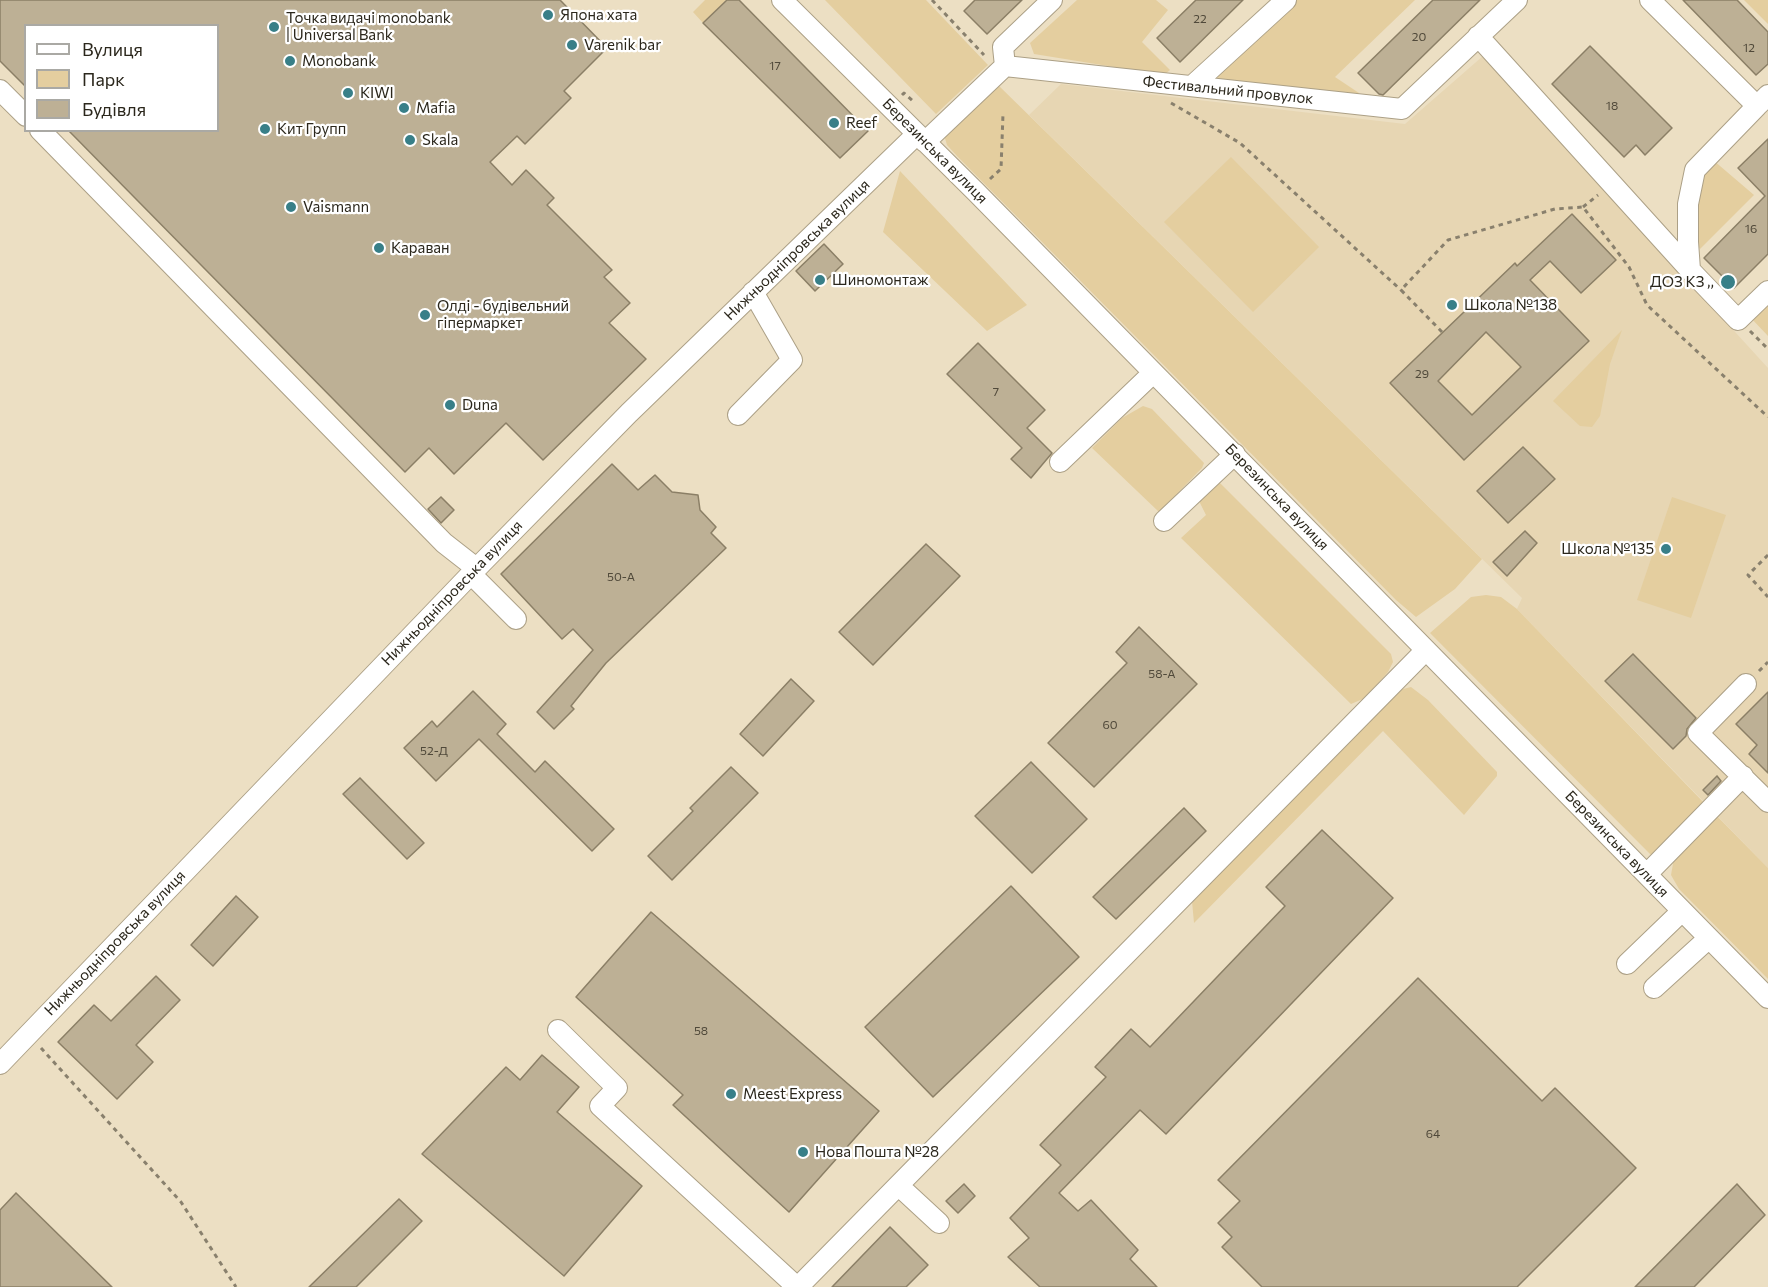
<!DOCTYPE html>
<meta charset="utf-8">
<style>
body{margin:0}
#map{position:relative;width:1768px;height:1287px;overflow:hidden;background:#ecdfc3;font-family:Commissioner,sans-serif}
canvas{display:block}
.legend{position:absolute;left:24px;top:24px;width:195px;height:108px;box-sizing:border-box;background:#fff;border:2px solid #aaa9a4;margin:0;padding:8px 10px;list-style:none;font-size:18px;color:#2b271c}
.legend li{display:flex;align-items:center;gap:12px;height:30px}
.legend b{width:30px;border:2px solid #aaa9a4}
</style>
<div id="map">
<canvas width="1768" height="1287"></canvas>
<ul class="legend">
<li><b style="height:8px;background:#fff"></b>Вулиця</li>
<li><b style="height:16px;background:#e4ce9f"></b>Парк</li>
<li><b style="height:16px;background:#bdb095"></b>Будівля</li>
</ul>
</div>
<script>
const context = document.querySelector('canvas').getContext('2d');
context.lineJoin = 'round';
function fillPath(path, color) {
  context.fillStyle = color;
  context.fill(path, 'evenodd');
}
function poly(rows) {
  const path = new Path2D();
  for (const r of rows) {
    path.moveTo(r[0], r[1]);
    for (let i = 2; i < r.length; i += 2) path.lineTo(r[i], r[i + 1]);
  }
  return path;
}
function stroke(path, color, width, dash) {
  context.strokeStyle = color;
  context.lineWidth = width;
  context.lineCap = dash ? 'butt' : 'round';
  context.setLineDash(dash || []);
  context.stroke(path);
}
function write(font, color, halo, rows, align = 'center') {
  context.font = font + ' Commissioner,sans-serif';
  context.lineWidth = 4.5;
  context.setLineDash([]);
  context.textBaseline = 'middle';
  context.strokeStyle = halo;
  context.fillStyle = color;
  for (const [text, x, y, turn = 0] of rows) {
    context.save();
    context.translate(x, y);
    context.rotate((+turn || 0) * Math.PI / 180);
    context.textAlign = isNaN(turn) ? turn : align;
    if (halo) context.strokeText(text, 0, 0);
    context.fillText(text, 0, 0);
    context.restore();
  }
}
fillPath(poly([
 [1483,56,1768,368,1768,868,1517,609,1522,598,1029,115,1061,84,1405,124]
]), '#e7d6b3');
fillPath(poly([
 [705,0,726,0,703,23,693,12],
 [825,0,926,0,988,65,936,114],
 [1077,0,1156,0,1168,10,1142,42,1170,70,1164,75,1034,54,1030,43],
 [1296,0,1415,0,1335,77,1359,93,1356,98,1213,81],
 [1744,0,1768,0,1768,24],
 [997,84,1482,559,1455,589,1416,617,1396,600,957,156,947,145,944,135],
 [1231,157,1319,247,1253,312,1164,222],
 [1713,160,1754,195,1700,249,1693,236,1700,175],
 [900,171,1027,305,987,331,883,232],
 [1768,300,1768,336,1750,317],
 [1622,330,1610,364,1600,416,1592,427,1580,426,1553,401],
 [1143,406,1152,409,1204,463,1202,468,1159,512,1092,448,1122,418],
 [1218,481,1391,654,1393,662,1388,672,1365,698,1351,704,1181,538,1206,515,1200,503,1200,494],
 [1672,497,1726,515,1691,618,1637,600],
 [1486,595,1501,597,1517,609,1707,806,1653,857,1430,633,1471,597],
 [1411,687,1428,700,1497,772,1497,776,1464,815,1383,731,1194,923,1192,901,1395,695,1403,689],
 [1715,814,1768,868,1768,979,1679,889,1671,875,1674,858]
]), '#e4ce9f');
const building = poly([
 [0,0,560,0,607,48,564,91,571,98,525,144,517,136,490,162,512,185,526,170,554,198,547,205,612,270,604,277,630,303,609,323,646,359,543,460,506,423,454,474,429,448,405,472,68,130,218,130,218,26,26,26,26,87,0,61,0,0],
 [727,0,739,0,868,131,840,158,703,23,727,0],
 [975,0,1022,0,987,34,964,11,975,0],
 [1196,0,1243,0,1180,62,1157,38,1196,0],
 [1433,0,1480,0,1383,95,1379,94,1358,73,1433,0],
 [1683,0,1737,0,1768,32,1768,64,1756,75,1683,0],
 [1590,46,1672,128,1645,155,1636,145,1624,157,1552,84,1590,46],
 [1768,139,1768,254,1734,288,1704,258,1765,196,1738,168,1768,139],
 [1572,214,1616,260,1581,293,1550,261,1530,280,1589,341,1464,460,1390,383,1515,263,1517,266,1572,214],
 [1486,332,1521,367,1472,415,1438,381,1486,332],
 [824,244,843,264,815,291,796,271,824,244],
 [978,343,1045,410,1027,428,1052,453,1031,478,1011,459,1022,448,947,374,978,343],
 [1523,447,1555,479,1508,523,1477,491,1523,447],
 [612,464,638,490,655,475,672,492,698,495,700,510,716,527,711,533,726,548,606,663,571,706,574,709,554,729,537,712,593,650,573,629,562,639,501,574,612,464],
 [441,497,454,510,441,523,428,509,441,497],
 [1525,531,1537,543,1507,576,1493,562,1525,531],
 [926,544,960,576,873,665,839,632,926,544],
 [1139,627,1197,684,1094,787,1048,743,1127,663,1116,652,1139,627],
 [1633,654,1696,718,1687,729,1686,736,1673,749,1605,681,1633,654],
 [791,679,814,701,763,756,740,734,791,679],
 [473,691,506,724,497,734,535,772,545,761,614,829,592,851,479,739,436,781,404,748,432,721,437,727,473,691],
 [1768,692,1768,773,1749,754,1757,745,1736,724,1768,692],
 [1031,762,1087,819,1032,873,975,816,1031,762],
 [731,767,758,793,672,880,648,856,693,811,690,808,731,767],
 [1717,776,1721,781,1708,795,1703,790,1717,776],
 [360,778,424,843,407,859,343,794,360,778],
 [1184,808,1206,831,1116,919,1093,897,1184,808],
 [1322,830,1393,898,1166,1134,1140,1110,1059,1193,1078,1211,1091,1200,1138,1250,1130,1259,1157,1287,1040,1287,1008,1257,1029,1238,1010,1218,1061,1165,1040,1145,1106,1077,1095,1067,1131,1029,1150,1047,1285,906,1266,887,1322,830],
 [1011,886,1079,957,933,1097,865,1027,1011,886],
 [236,896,258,917,213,966,191,945,236,896],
 [651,912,879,1111,789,1212,673,1105,683,1095,576,997,651,912],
 [156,976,180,1000,136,1045,153,1062,117,1099,58,1042,94,1005,111,1021,156,976],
 [1418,978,1542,1101,1555,1088,1636,1168,1517,1287,1262,1287,1222,1247,1232,1237,1218,1223,1240,1201,1218,1180,1418,978],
 [542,1055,579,1087,557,1112,642,1186,564,1276,422,1154,506,1067,520,1080,542,1055],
 [964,1184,975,1196,958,1213,946,1201,964,1184],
 [1737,1184,1765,1215,1694,1287,1635,1287,1737,1184],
 [16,1193,112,1287,0,1287,0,1210,16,1193],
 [399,1199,422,1221,356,1287,309,1287,399,1199],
 [890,1227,928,1265,906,1287,832,1287,890,1227]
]);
fillPath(building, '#bdb095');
stroke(building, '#8b7f66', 1.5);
const minor = poly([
 [782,0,976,192,1768,998],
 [1650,0,1757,106,1768,95],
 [1478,36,1690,270],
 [1005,66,1003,47,1052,0],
 [1192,86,1286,0],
 [0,90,26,116],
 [1757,106,1695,170,1688,204,1688,242,1690,270,1738,320,1768,291],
 [40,130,444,543,476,568],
 [925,142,1005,66,1402,109,1517,0],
 [738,415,792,360,753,292],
 [1060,462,1153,373],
 [1164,521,1235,454],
 [471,574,516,619],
 [1746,684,1698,733,1768,802],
 [1647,874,1743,776],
 [1627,964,1682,911],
 [1654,988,1709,938],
 [558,1030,617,1088,600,1106,797,1287],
 [0,1064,471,574,629,413,917,134],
 [899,1186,939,1223],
 [798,1287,1425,651]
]);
stroke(minor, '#aca086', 22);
stroke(poly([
 [932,0,984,55],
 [902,95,904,93,914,102],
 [1171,103,1240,143,1402,291],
 [871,126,878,119],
 [990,179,1001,169,1003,114],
 [1583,207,1598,195],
 [1750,331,1768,349],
 [1442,332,1401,290,1448,240,1555,209,1583,207,1629,267,1647,305,1768,417],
 [1768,555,1748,575,1768,597],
 [1759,671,1768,662],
 [41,1048,181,1202,236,1287]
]), '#89806d', 3, [4.5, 4.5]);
stroke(minor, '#fff', 20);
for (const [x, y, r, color] of [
 [548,15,6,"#387f88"],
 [274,27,6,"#387f88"],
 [572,45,6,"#387f88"],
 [290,61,6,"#387f88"],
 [348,93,6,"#387f88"],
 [404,108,6,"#387f88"],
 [834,123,6,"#387f88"],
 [265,129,6,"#387f88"],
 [410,140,6,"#387f88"],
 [291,207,6,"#387f88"],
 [379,248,6,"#387f88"],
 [820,280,6,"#387f88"],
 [1728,282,8,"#387f88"],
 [1452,305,6,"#387f88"],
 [425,315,6,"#387f88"],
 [450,405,6,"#387f88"],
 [1666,549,6,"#387f88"],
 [731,1094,6,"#387f88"],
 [803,1152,6,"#387f88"]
]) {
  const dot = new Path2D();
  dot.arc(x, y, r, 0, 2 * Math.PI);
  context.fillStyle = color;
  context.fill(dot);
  stroke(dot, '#fff', 2);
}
write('12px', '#50493a', null, [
 ["22",1200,19],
 ["20",1419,37],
 ["12",1749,48],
 ["17",775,66],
 ["18",1612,106],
 ["16",1751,229],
 ["29",1422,374],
 ["7",996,392],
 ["50-А",621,577],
 ["58-А",1162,674],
 ["60",1110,725],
 ["52-Д",434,751],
 ["58",701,1031],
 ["64",1433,1134]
]);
write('15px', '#2b271c', '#fff', [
 ["Япона хата",560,15],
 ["Точка видачі monobank",286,18],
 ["| Universal Bank",286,35],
 ["Varenik bar",584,45],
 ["Monobank",302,61],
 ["KIWI",360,93],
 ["Mafia",416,108],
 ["Reef",846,123],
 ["Кит Групп",277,129],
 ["Skala",422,140],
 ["Vaismann",303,207],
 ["Караван",391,248],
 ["Шиномонтаж",832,280],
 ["ДОЗ КЗ ,,",1714,282,"right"],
 ["Школа №138",1464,305],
 ["Олді - будівельний",437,306],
 ["гіпермаркет",437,323],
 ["Duna",462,405],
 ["Школа №135",1654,549,"right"],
 ["Meest Express",743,1094],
 ["Нова Пошта №28",815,1152]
], 'left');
write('15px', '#2b271c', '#fff', [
 ["Фестивальний провулок",1228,90,6],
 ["Березинська вулиця",935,151,45],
 ["Нижньодніпровська вулиця",797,250,-44],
 ["Березинська вулиця",1277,497,46],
 ["Нижньодніпровська вулиця",452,593,-46],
 ["Березинська вулиця",1617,844,46],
 ["Нижньодніпровська вулиця",115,943,-46]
]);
</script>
